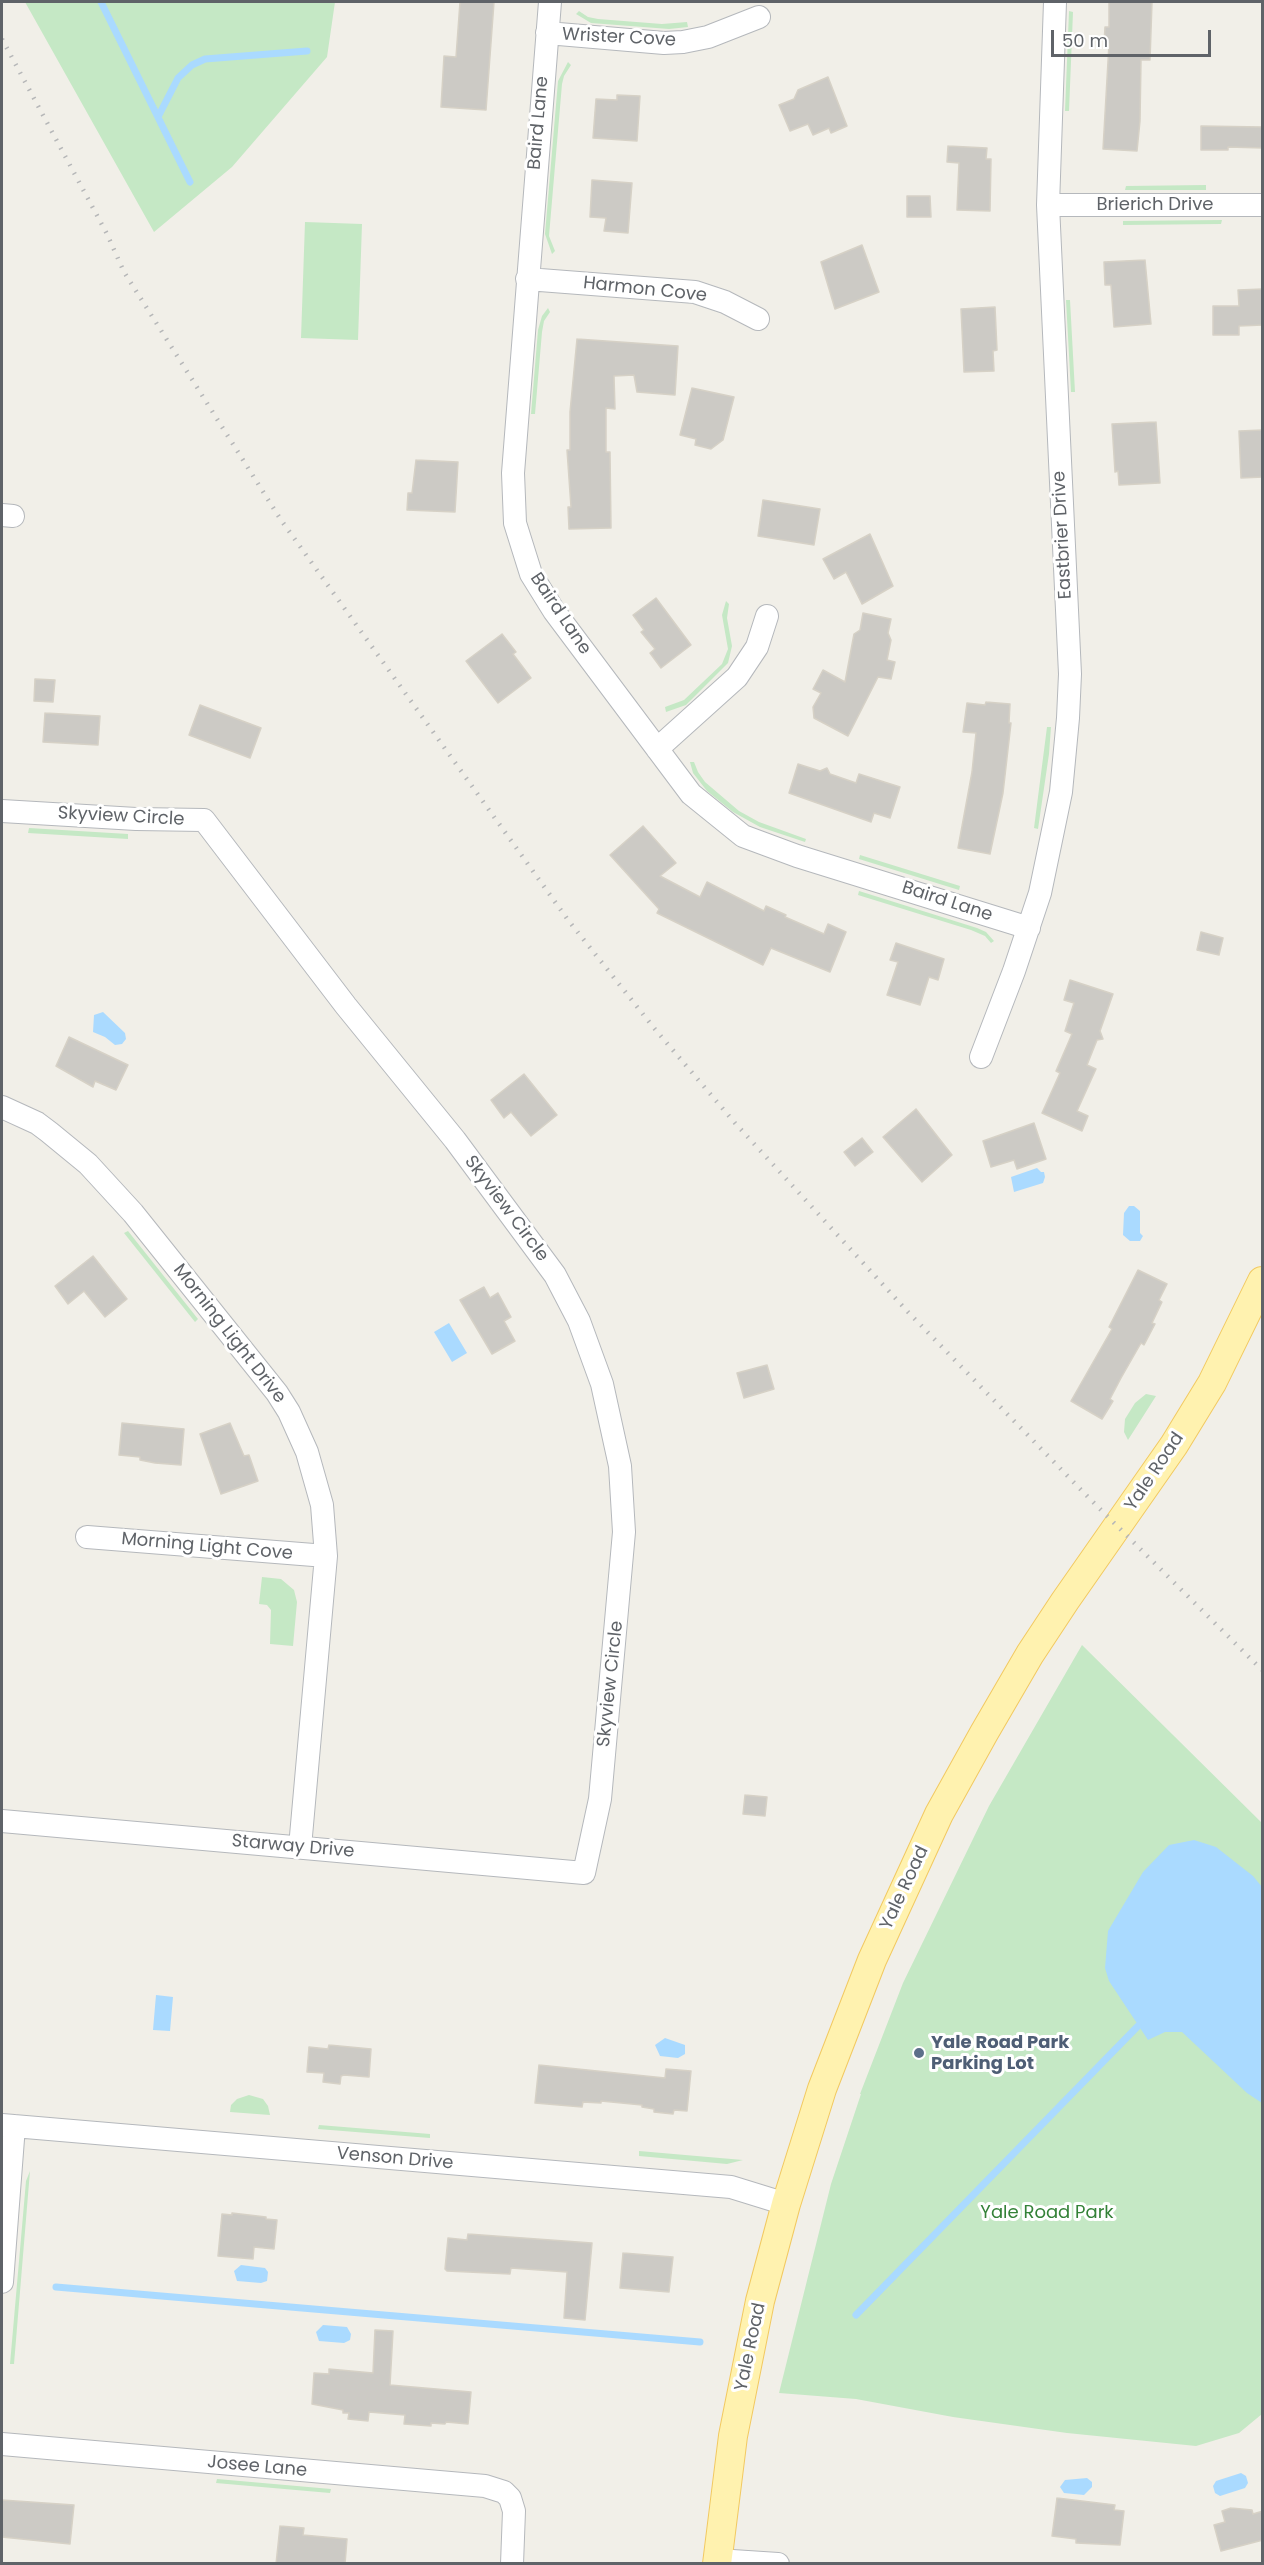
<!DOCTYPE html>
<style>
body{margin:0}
#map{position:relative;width:1264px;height:2565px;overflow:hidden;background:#f1efe8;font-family:Poppins,sans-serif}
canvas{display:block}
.frame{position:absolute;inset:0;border:3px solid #5f6368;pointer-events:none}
.scale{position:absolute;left:1051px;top:30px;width:160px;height:27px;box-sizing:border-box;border:3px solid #5f6368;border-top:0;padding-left:8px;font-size:18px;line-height:21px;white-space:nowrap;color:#5f6368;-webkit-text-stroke:4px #fff;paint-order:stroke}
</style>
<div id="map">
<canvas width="1264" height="2565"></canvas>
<div class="frame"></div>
<div class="scale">50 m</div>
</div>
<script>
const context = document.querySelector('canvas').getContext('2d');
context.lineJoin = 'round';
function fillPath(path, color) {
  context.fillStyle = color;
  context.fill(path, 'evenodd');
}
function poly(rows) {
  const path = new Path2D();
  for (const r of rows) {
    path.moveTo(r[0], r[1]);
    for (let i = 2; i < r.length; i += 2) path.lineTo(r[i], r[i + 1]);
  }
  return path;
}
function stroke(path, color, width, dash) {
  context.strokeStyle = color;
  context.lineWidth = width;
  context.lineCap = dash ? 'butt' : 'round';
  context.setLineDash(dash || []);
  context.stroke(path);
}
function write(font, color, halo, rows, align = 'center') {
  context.font = font + ' Poppins,sans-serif';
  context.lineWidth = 6;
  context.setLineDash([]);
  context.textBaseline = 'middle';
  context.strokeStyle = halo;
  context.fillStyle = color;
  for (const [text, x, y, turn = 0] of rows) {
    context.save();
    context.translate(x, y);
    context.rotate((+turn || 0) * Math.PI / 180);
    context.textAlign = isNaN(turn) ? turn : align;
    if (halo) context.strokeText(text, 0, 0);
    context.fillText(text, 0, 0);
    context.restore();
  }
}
fillPath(poly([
 [25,2,335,2,327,57,232,167,154,232],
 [579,11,588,17,598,19,662,24,687,22,688,27,669,29,591,23,576,14],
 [1069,11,1073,12,1069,111,1065,111],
 [568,62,571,65,564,76,562,84,549,236,555,251,552,254,545,234,558,81],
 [1206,185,1206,190,1125,190,1126,186],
 [1222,220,1221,224,1123,225,1123,221],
 [305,222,362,224,358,340,301,338],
 [1066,300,1070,300,1075,392,1071,392],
 [548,308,550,312,544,321,542,332,535,414,531,414,538,330,542,316],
 [726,601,729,604,727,618,732,646,728,663,686,705,666,712,665,707,684,700,722,664,728,649,722,615],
 [1047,727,1051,727,1049,754,1038,829,1034,828],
 [690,762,694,762,698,772,705,782,739,811,759,822,806,839,805,842,760,827,733,812,707,791,693,773],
 [29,828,128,834,128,839,28,833],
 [860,855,960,886,959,890,859,859],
 [859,891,977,928,986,932,994,941,991,943,985,936,971,930,858,895],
 [128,1231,198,1319,195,1322,124,1233],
 [1146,1394,1156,1396,1128,1440,1124,1432,1125,1419,1135,1403],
 [262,1577,281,1579,294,1590,297,1602,293,1646,270,1644,271,1610,267,1605,259,1604],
 [1082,1645,1262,1823,1262,2414,1239,2433,1196,2446,1067,2433,953,2417,856,2399,779,2393,831,2184,861,2094,860,2094,903,1983,989,1806],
 [249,2095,263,2099,268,2106,270,2115,230,2112,231,2105,237,2099],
 [319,2125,430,2134,430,2138,318,2129],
 [639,2151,743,2160,727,2164,639,2156],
 [30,2171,14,2364,10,2364,26,2181],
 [217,2479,331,2489,330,2493,216,2483]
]), '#c5e8c5');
fillPath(poly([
 [103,1012,125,1033,126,1039,122,1044,115,1045,105,1037,93,1032,94,1015],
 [1037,1168,1041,1172,1044,1172,1045,1177,1043,1183,1014,1192,1011,1177],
 [1129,1206,1134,1206,1140,1211,1140,1233,1143,1236,1140,1241,1130,1241,1123,1235,1124,1213],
 [449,1323,467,1353,452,1362,434,1332],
 [1194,1840,1216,1847,1253,1876,1262,1887,1262,2103,1247,2093,1182,2032,1165,2032,1148,2040,1109,1981,1105,1968,1108,1931,1143,1872,1169,1845],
 [156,1995,173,1997,170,2031,153,2030],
 [665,2038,685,2045,685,2054,678,2058,660,2056,655,2045],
 [241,2265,265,2268,268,2272,267,2281,261,2283,237,2281,234,2271],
 [323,2325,347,2327,351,2334,350,2340,344,2343,319,2341,316,2332],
 [1241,2473,1246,2476,1248,2483,1245,2488,1220,2496,1215,2493,1213,2486,1216,2481],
 [1087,2478,1092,2482,1092,2487,1084,2495,1064,2493,1060,2487,1065,2480]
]), '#aadaff');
stroke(poly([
 [101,2,190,182],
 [158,117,178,78,192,65,205,59,307,51],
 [56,2287,700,2342],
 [856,2315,1138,2026]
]), '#aadaff', 7);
const building = poly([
 [460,2,494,2,486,110,441,107,444,56,456,57,460,2],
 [1109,2,1152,2,1150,60,1141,60,1140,121,1137,151,1103,149,1109,44,1104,44,1105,27,1109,27,1109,2],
 [828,77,847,126,831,133,829,128,813,135,808,124,790,131,779,105,794,99,798,90,828,77],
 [617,95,640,96,637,141,593,138,596,99,617,100,617,95],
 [1201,126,1263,127,1263,148,1228,147,1228,150,1201,150,1201,126],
 [948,146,987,148,986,159,991,159,990,211,957,210,959,163,947,162,948,146],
 [592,180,632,183,628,233,604,231,606,218,590,217,592,180],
 [907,196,930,196,931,217,907,217,907,196],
 [862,245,879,292,835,309,821,262,862,245],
 [1145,260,1151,324,1114,327,1111,285,1105,285,1104,262,1145,260],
 [1263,289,1263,325,1239,326,1239,335,1213,335,1213,306,1239,306,1238,290,1263,289],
 [995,307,997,350,993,351,994,371,964,372,961,309,995,307],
 [577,339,678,346,675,395,637,392,634,375,614,376,615,409,606,408,606,452,610,452,611,528,569,529,568,507,571,507,567,450,570,450,570,412,577,339],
 [692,388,734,397,723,440,711,449,695,445,696,439,680,435,692,388],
 [1156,422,1160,483,1119,485,1118,471,1115,472,1112,424,1156,422],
 [1263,430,1263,477,1241,478,1239,431,1263,430],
 [416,460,458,462,455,512,407,510,408,493,412,493,416,460],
 [763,500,820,509,814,545,758,536,763,500],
 [870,534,893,586,862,604,846,572,834,579,823,559,870,534],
 [656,598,691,645,661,668,650,653,655,649,641,632,644,630,633,615,656,598],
 [863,613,891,619,888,633,891,640,887,660,895,662,891,679,878,677,848,736,814,718,813,707,821,693,813,689,823,670,845,682,854,634,860,630,863,613],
 [502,634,516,652,513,654,531,678,498,703,466,661,502,634],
 [35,679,55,680,53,702,34,701,35,679],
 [986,702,1010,704,1009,723,1011,723,1003,793,990,854,958,848,972,772,976,733,963,732,967,703,985,705,986,702],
 [200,705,261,728,250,758,189,735,200,705],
 [45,713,100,716,98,745,43,742,45,713],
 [798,764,820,771,827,768,830,774,856,783,859,774,900,787,890,818,874,813,871,822,789,793,798,764],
 [643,826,676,863,660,876,700,897,707,882,764,911,766,906,786,915,785,917,824,934,828,924,846,932,830,972,771,948,763,965,657,913,659,909,610,855,643,826],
 [1201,932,1223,938,1219,955,1197,950,1201,932],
 [896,943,944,959,938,980,929,977,920,1005,887,995,898,962,890,960,896,943],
 [1070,980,1113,994,1100,1031,1103,1039,1097,1040,1087,1065,1096,1069,1077,1111,1088,1116,1082,1131,1042,1113,1060,1073,1056,1071,1072,1034,1065,1031,1074,1003,1064,1000,1070,980],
 [69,1037,128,1065,116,1090,95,1081,93,1087,56,1066,69,1037],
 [524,1074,557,1115,531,1136,511,1112,504,1118,491,1100,524,1074],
 [916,1109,952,1155,922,1182,883,1137,916,1109],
 [1034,1123,1046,1159,1017,1169,1014,1160,991,1167,983,1141,1034,1123],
 [862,1138,873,1152,855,1166,844,1152,862,1138],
 [93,1256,127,1299,105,1317,84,1291,68,1304,55,1286,93,1256],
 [1138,1270,1167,1284,1159,1300,1162,1302,1152,1323,1155,1324,1144,1345,1141,1343,1121,1378,1110,1399,1113,1401,1102,1419,1071,1401,1112,1329,1109,1327,1138,1270],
 [484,1287,490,1298,498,1293,511,1317,504,1321,515,1341,492,1354,460,1300,484,1287],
 [767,1365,774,1389,744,1398,737,1373,767,1365],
 [122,1423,184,1429,181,1465,155,1463,140,1460,140,1457,119,1455,122,1423],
 [230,1423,244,1456,249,1455,258,1481,221,1494,200,1434,230,1423],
 [745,1795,767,1797,765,1816,743,1814,745,1795],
 [329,2045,371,2049,369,2077,344,2075,341,2076,340,2084,323,2082,324,2073,307,2072,309,2047,328,2049,329,2045],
 [539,2065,665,2078,666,2069,691,2071,687,2111,674,2110,673,2114,654,2112,654,2109,642,2107,642,2105,601,2101,601,2103,583,2102,582,2107,535,2103,539,2065],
 [232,2213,266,2217,266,2219,277,2220,274,2249,254,2247,253,2259,218,2256,222,2214,232,2215,232,2213],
 [468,2234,592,2243,585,2320,564,2318,567,2272,511,2268,510,2274,447,2271,445,2269,448,2238,467,2240,468,2234],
 [623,2253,673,2257,669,2292,620,2288,623,2253],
 [375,2330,393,2331,390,2385,471,2392,468,2424,446,2422,445,2424,431,2423,431,2426,404,2424,405,2415,369,2412,368,2421,348,2419,349,2413,343,2413,343,2410,312,2404,314,2373,329,2374,329,2369,373,2373,375,2330],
 [1057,2498,1115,2505,1114,2510,1124,2511,1120,2545,1076,2543,1076,2539,1052,2536,1057,2498],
 [2,2500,74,2505,70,2544,2,2537,2,2500],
 [1231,2508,1252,2510,1253,2514,1263,2511,1263,2540,1221,2551,1214,2525,1225,2522,1222,2511,1231,2508],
 [280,2526,304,2528,303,2535,347,2539,345,2564,276,2564,280,2526]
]);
fillPath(building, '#cccac5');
stroke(building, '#d6d1c6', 1.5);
const minor = poly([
 [550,2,513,473,515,523,531,574,554,611,691,794,743,836,797,856,1029,928],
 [547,33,664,43,683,42,708,37,759,17],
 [1048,205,1262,205],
 [527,279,695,292,725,302,758,319],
 [2,515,13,516],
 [657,749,737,677,757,647,767,616],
 [2,811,136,819,204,820,346,1006,455,1140,555,1275,579,1321,602,1384,620,1466,624,1532,600,1799,584,1873,2,1821],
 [981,1057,1014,971,1040,893,1061,792,1068,718,1070,674,1048,205,1055,2],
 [2,1107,37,1123,49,1132,88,1164,133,1213,277,1393,289,1412,307,1452,322,1505,326,1556,300,1847],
 [87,1537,326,1556],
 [2,2125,731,2187,786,2204],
 [2,2282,14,2126],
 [2,2444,485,2486,504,2492,510,2498,514,2511,512,2564],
 [717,2560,778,2564]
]);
const major = poly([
 [717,2564,733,2436,760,2301,786,2204,822,2089,872,1960,939,1814,984,1733,1030,1654,1065,1601,1174,1445,1212,1383,1262,1281]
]);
stroke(minor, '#b5b8bc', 24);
stroke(major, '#f2c960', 30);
stroke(minor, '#fff', 22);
stroke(major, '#fff2af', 28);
stroke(poly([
 [2,39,107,234,124,272,281,520,568,920,654,1028,735,1123,908,1312,1088,1497,1262,1670]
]), '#b6b7b8', 4.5, [1.5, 8]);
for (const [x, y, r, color] of [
 [919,2053,6,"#5c6f8a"]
]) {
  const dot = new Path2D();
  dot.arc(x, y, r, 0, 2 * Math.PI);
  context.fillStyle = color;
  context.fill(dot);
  stroke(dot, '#fff', 2);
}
write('18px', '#5f6368', '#fff', [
 ["Wrister Cove",619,38,3],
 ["Baird Lane",539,123,-85],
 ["Brierich Drive",1155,205],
 ["Harmon Cove",645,290,6],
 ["Eastbrier Drive",1063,535,-93],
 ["Baird Lane",560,614,56],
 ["Skyview Circle",121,817,3],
 ["Baird Lane",947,902,18],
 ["Skyview Circle",506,1209,53],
 ["Morning Light Drive",229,1334,52],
 ["Yale Road",1155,1472,-56],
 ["Morning Light Cove",207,1547,5],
 ["Skyview Circle",611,1684,-84],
 ["Starway Drive",293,1847,5],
 ["Yale Road",905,1888,-65],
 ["Venson Drive",395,2159,5],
 ["Yale Road",751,2347,-78],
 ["Josee Lane",257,2467,5]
]);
write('bold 18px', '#4e5e75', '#fff', [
 ["Yale Road Park",931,2043],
 ["Parking Lot",931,2064]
], 'left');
write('18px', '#348238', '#fff', [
 ["Yale Road Park",1047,2213]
]);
</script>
